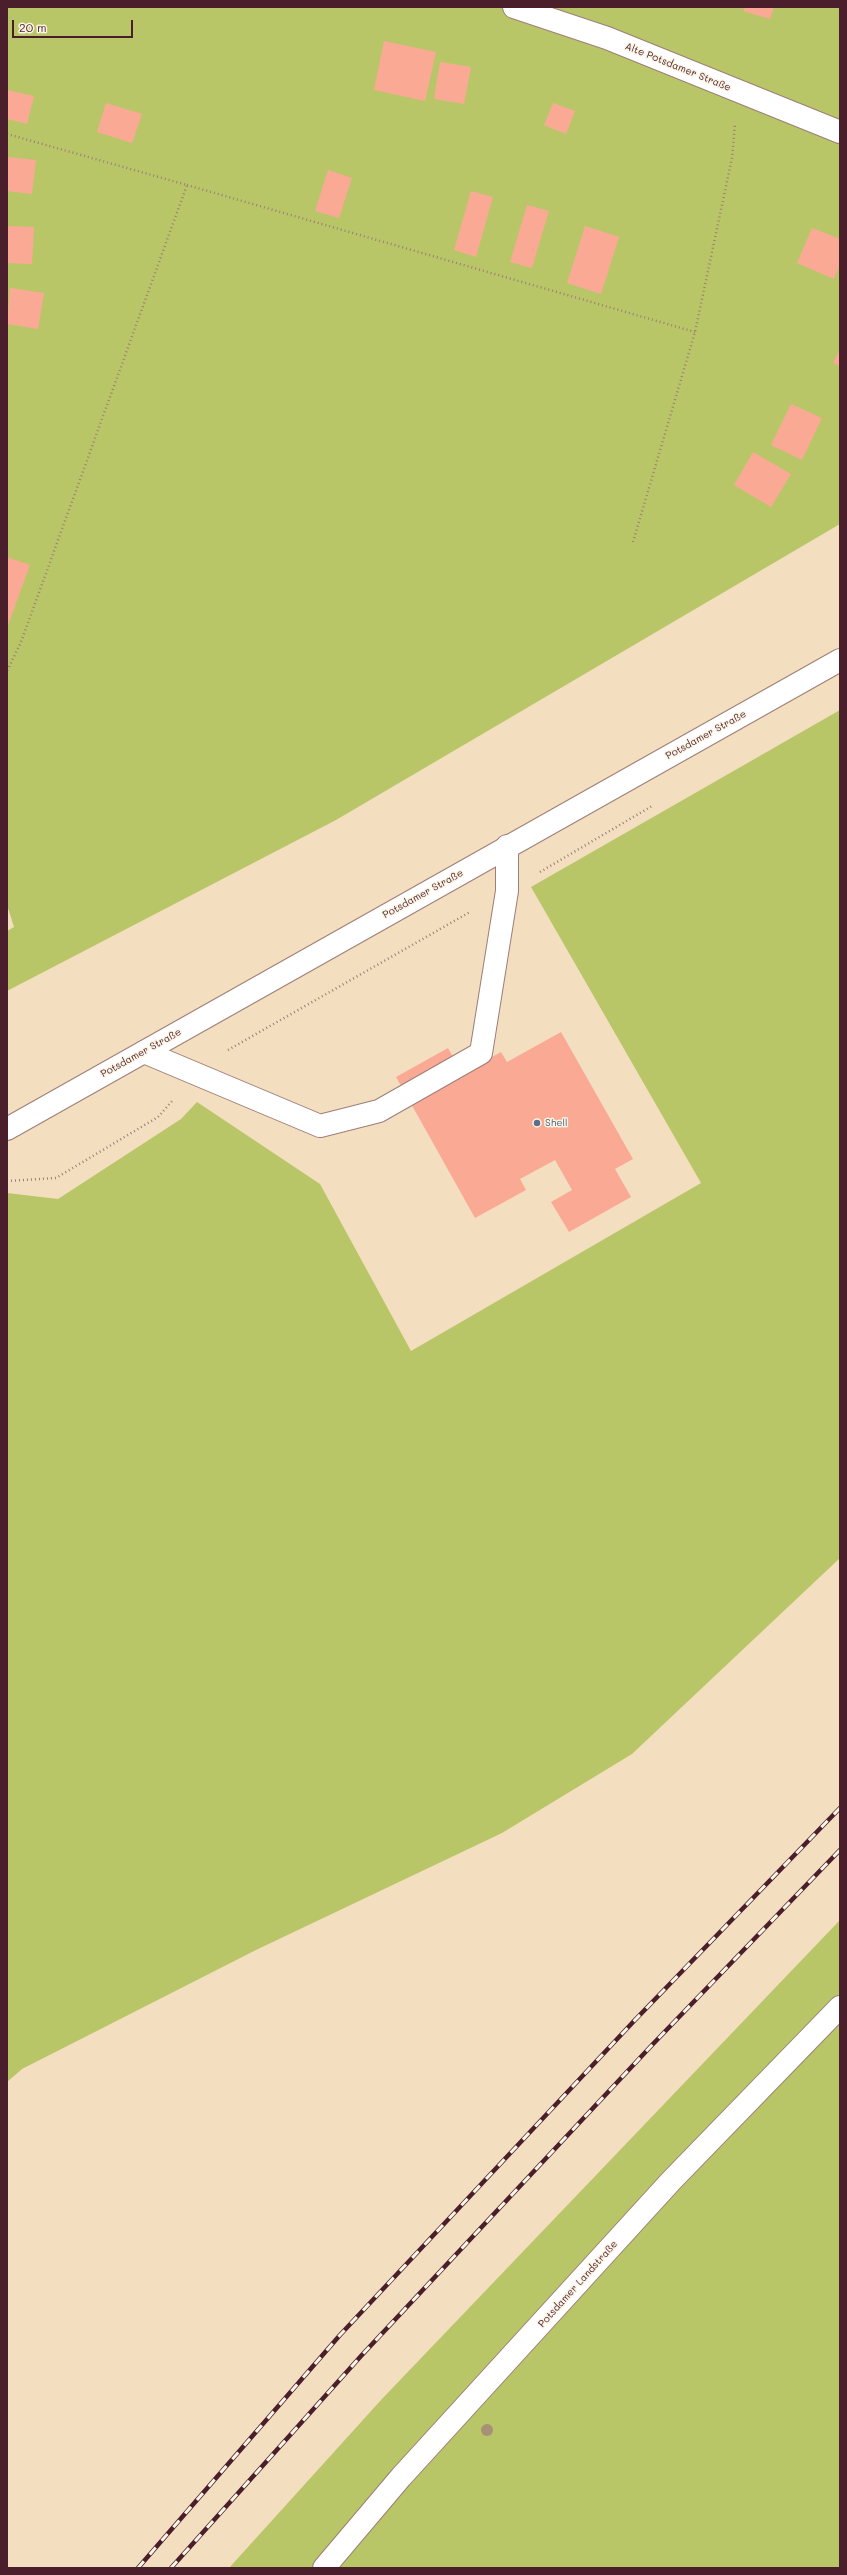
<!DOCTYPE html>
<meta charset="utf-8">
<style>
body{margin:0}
#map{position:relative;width:847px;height:2575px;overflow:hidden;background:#f3dec0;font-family:Mali,sans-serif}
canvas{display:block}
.frame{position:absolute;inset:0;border:8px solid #4a1f2b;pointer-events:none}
.scale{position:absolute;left:12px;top:20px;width:121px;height:18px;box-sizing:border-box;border:2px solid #4a1f2b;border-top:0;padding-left:5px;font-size:12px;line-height:14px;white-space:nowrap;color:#4a1f2b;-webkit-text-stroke:3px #fcf5e5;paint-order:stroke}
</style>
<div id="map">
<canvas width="847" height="2575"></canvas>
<div class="frame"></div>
<div class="scale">20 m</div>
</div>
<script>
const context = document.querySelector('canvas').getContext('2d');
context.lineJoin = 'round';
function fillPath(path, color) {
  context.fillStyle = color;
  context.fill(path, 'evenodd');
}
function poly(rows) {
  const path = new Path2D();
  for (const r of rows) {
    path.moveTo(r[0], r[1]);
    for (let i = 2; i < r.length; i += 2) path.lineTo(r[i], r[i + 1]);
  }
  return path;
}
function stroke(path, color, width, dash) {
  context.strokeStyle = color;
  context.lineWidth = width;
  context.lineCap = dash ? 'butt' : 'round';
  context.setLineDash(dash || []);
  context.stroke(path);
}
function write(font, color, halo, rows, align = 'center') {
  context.font = font + ' Mali,sans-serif';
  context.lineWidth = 3;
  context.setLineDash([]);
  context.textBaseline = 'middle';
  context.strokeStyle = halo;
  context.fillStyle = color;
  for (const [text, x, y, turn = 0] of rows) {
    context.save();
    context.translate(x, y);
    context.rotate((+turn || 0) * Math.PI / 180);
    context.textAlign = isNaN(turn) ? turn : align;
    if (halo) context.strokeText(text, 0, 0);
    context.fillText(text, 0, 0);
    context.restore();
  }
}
fillPath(poly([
 [7,7,840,7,840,524,336,820,7,991,7,931,14,927,7,905],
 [840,710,840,1558,632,1754,502,1833,256,1950,22,2069,7,2082,7,1193,58,1199,181,1119,197,1102,320,1184,411,1351,701,1183,531,887],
 [840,1920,840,2568,229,2568,381,2400]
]), '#b9c668');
fillPath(poly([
 [745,7,774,7,770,19,743,11],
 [384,41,436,52,425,101,374,90],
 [440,62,471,67,464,104,434,99],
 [7,90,34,96,27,124,7,119],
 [106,103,142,114,132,143,97,132],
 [553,103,575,111,566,134,544,125],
 [7,157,36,160,32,194,7,191],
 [328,170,352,178,339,218,315,211],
 [471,191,493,197,476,257,454,250],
 [527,205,549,211,532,268,510,262],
 [7,226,34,227,32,264,7,263],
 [585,226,619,237,601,294,567,283],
 [812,228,840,239,840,264,834,279,797,263],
 [10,288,44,293,38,329,7,324],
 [840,349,840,366,833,363],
 [791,404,822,418,802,460,771,445],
 [753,452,791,474,771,507,734,485],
 [7,557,30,565,7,628],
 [561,1032,633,1159,615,1169,631,1197,569,1232,551,1202,572,1190,555,1160,520,1179,526,1190,475,1218,396,1077,448,1048,462,1073,501,1052,507,1062]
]), '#faaa94');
const lane = poly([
 [144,1052,320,1126,379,1111,481,1053,507,891,507,846]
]);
const street = poly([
 [514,7,607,38,840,132],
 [324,2568,401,2477,671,2181,840,2007]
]);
const primary = poly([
 [7,1129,840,660]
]);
stroke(lane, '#9e7e76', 24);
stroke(street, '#9e7e76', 24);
stroke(primary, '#9e7e76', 24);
stroke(poly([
 [7,134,187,185,21,642,7,671],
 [187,185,695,332],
 [633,542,695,332,732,158,735,124],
 [540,872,652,806],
 [228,1050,470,912],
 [7,1181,56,1178,158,1117,173,1100]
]), '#9e7e76', 2.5, [1, 3]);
stroke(lane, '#fff', 22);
stroke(street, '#fff', 22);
stroke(primary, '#fff', 22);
const rail = poly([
 [138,2568,340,2335,634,2021,840,1808],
 [171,2568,361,2356,653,2044,840,1850]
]);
stroke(rail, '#4a1f2b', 4.5);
stroke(rail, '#fcf5e5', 3, [9]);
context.fillStyle = '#a89078';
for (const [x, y] of [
 [487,2430]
]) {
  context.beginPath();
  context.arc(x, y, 6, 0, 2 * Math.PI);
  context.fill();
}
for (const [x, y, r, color] of [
 [537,1123,4,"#5c6f8a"]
]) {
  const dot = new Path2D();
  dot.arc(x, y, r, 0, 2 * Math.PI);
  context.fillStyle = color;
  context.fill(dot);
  stroke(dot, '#fcf5e5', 1.5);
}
write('10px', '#4a1f2b', '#fcf5e5', [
 ["Alte Potsdamer Straße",678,67,22],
 ["Potsdamer Straße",706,735,-29],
 ["Potsdamer Straße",423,894,-29],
 ["Potsdamer Straße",141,1053,-29],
 ["Potsdamer Landstraße",578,2284,-48]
]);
write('10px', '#4e5e75', '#fcf5e5', [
 ["Shell",545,1123]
], 'left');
</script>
